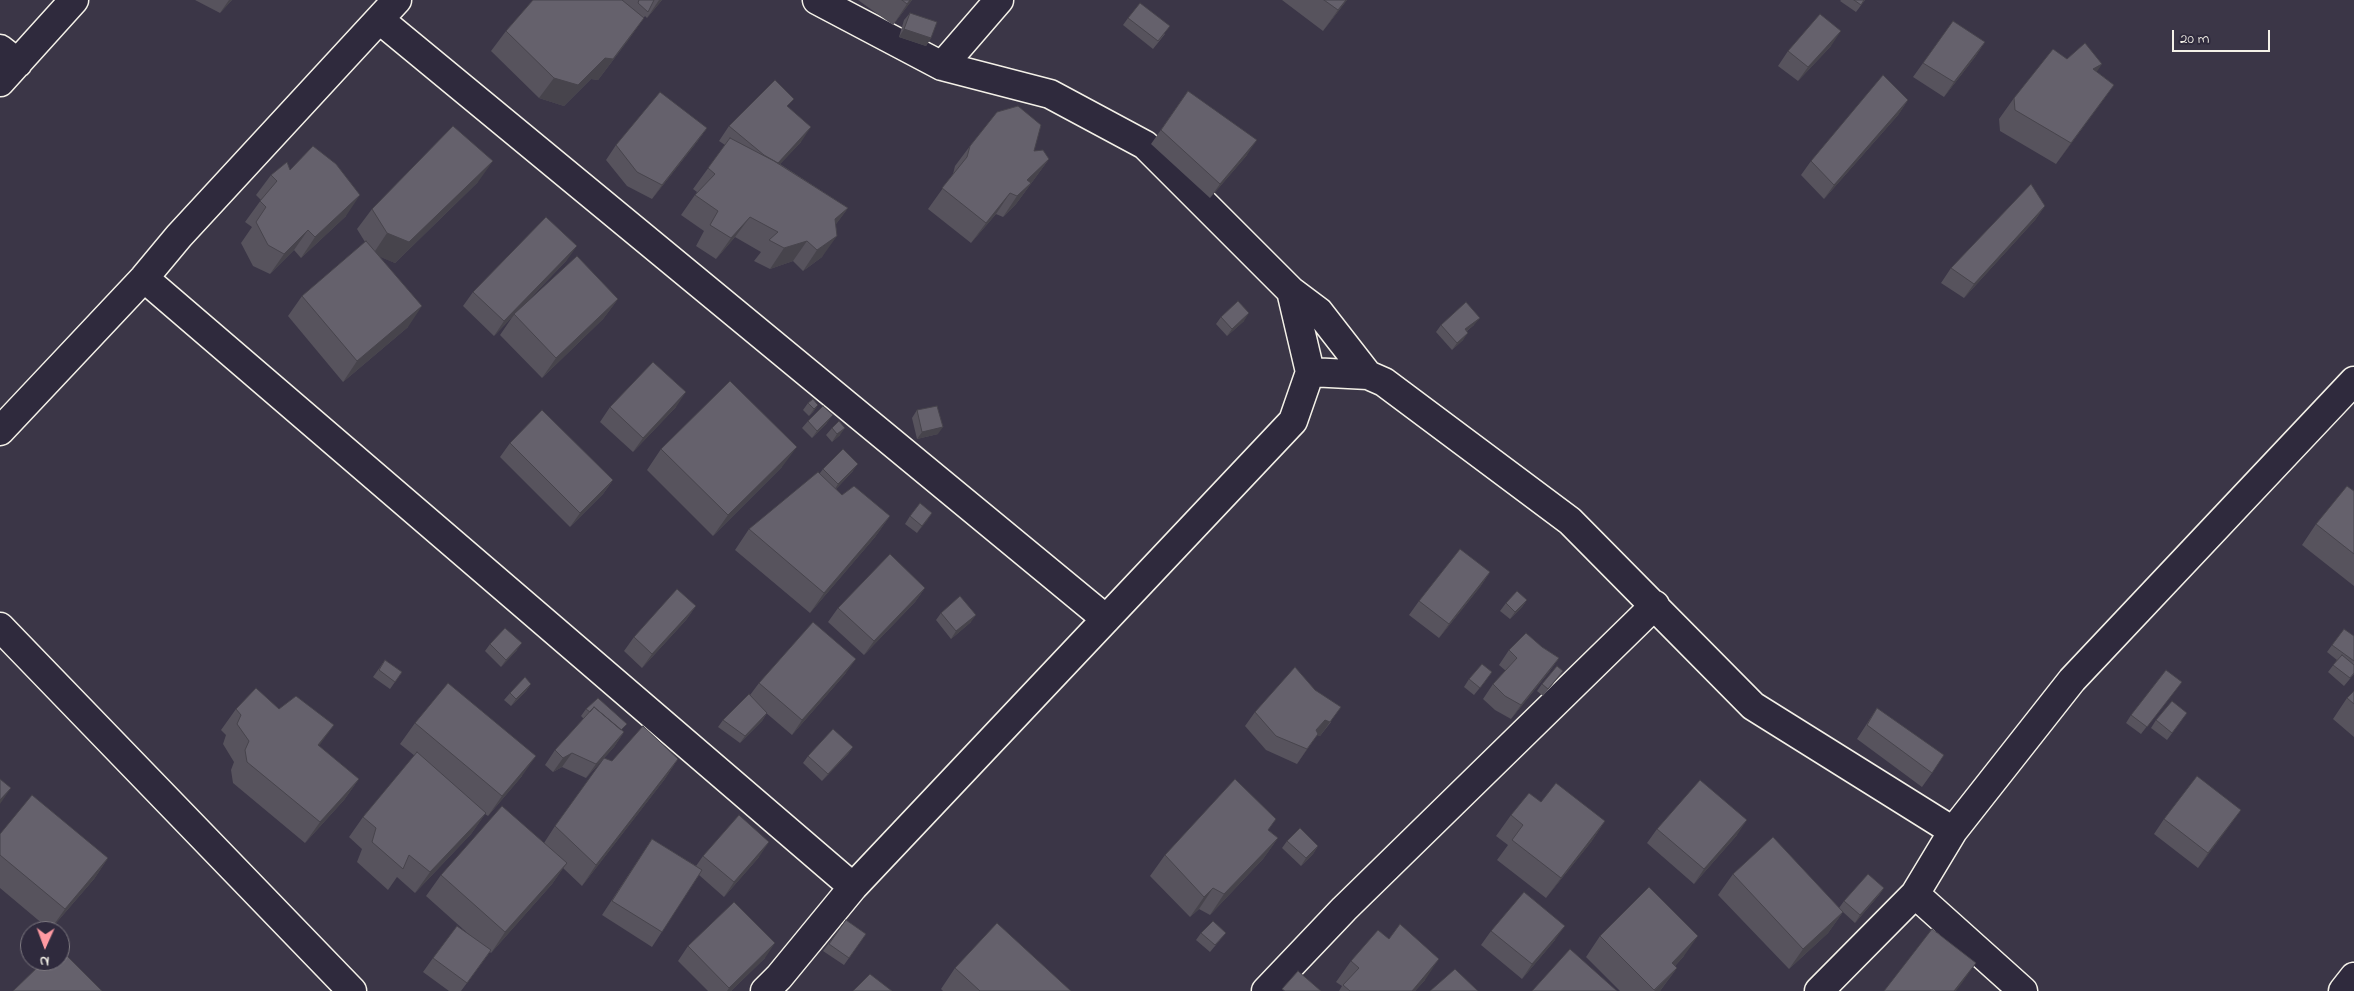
<!DOCTYPE html>
<style>
body{margin:0}
#map{position:relative;width:2354px;height:991px;overflow:hidden;background:#3b3647;font-family:"Indie Flower",sans-serif}
canvas{display:block}
.north{position:absolute;left:20px;top:921px;width:50px;height:50px;box-sizing:border-box;background:#2f2a3d;border:1px solid #7e7a81;border-radius:50%;rotate:182deg;font-size:14px;font-weight:700;line-height:20px;text-align:center;color:#f4f1e8}
.north::after{content:'';display:block;margin:auto;width:18px;height:22px;background:#ff9aa2;clip-path:polygon(50% 0,100% 100%,50% 72%,0 100%)}
.scale{position:absolute;left:2172px;top:30px;width:98px;height:22px;box-sizing:border-box;border:2px solid #f4f1e8;border-top:0;padding-left:6px;font-size:15px;line-height:18px;white-space:nowrap;color:#f4f1e8;-webkit-text-stroke:4px #2f2a3d;paint-order:stroke}
</style>
<div id="map">
<canvas width="2354" height="991"></canvas>
<div class="north">N</div>
<div class="scale">20 m</div>
</div>
<script>
const context = document.querySelector('canvas').getContext('2d');
context.lineJoin = 'round';
function poly(rows) {
  const path = new Path2D();
  for (const r of rows) {
    path.moveTo(r[0], r[1]);
    for (let i = 2; i < r.length; i += 2) path.lineTo(r[i], r[i + 1]);
  }
  return path;
}
function stroke(path, color, width, dash) {
  context.strokeStyle = color;
  context.lineWidth = width;
  context.lineCap = dash ? 'butt' : 'round';
  context.setLineDash(dash || []);
  context.stroke(path);
}
function fillPath(path, color) {
  context.fillStyle = color;
  context.fill(path, 'evenodd');
}
const street = poly([
 [817,0,942,66,1050,94,1145,145,1291,291,1319,312,1368,375],
 [380,20,1106,619],
 [0,49,18,63],
 [942,66,999,0],
 [0,82,74,0],
 [144,278,853,887,779,977,765,991],
 [1291,291,1310,372],
 [0,431,144,278,179,236,397,0],
 [0,627,352,991],
 [853,887,1293,421,1310,372,1368,375,1384,382,1570,521,1753,706,1953,831],
 [1915,894,2023,991],
 [1266,991,1344,909,1655,605],
 [1819,991,1915,894,1953,831,2072,680,2354,381],
 [2343,991,2354,977]
]);
stroke(street, '#f4f1e8', 31);
stroke(street, '#2f2a3d', 28);
fillPath(poly([
 [195,0,232,0,220,13],
 [533,0,662,0,647,18,645,16,629,39,598,80,591,79,564,106,539,98,491,51,506,31],
 [858,0,912,0,893,25],
 [1282,0,1347,0,1323,31],
 [1841,0,1865,0,1856,12,1840,1],
 [910,13,931,38,926,46,899,37,904,20],
 [1128,18,1165,34,1153,49,1123,25],
 [1985,42,1975,57,1944,97,1913,77,1923,63],
 [1831,46,1798,81,1778,66,1788,51],
 [2067,59,2097,72,2114,85,2056,164,2000,131,1999,119,2014,98],
 [1188,91,1247,155,1210,198,1151,144],
 [1908,100,1898,115,1824,199,1801,175,1811,161],
 [789,107,801,142,780,164,848,208,836,224,822,257,803,271,793,261,770,269,754,261,761,252,735,237,716,259,696,246,704,231,681,215,697,192,693,189,725,145,719,141,729,126],
 [707,128,697,142,652,199,627,186,606,160,616,145],
 [970,146,1034,151,1049,159,1016,204,1003,217,996,214,971,243,928,209,953,174,955,166],
 [290,170,346,216,301,258,294,250,270,274,253,266,241,243,252,227,245,222,261,200,256,195,271,175],
 [478,182,395,263,379,256,408,327,343,382,288,316,302,296,365,242,357,229,372,209],
 [2045,206,2035,220,1964,298,1941,283,1951,268],
 [567,260,520,309,618,299,603,319,542,378,500,335,513,316,494,336,463,306,473,292],
 [1221,317,1244,321,1227,336,1216,324],
 [1441,325,1474,325,1467,331,1463,340,1452,350,1436,332],
 [808,403,818,405,813,412,809,416,803,410],
 [610,407,676,407,633,452,600,422],
 [917,410,938,434,917,439,912,418],
 [808,421,827,423,812,438,802,428],
 [832,428,840,435,832,442,826,435],
 [510,443,613,480,603,494,570,527,500,457],
 [661,449,782,467,713,536,647,470],
 [823,469,853,471,836,489,842,495,890,516,875,537,810,613,735,550,749,529,820,473],
 [2354,491,2354,586,2302,545,2316,524],
 [932,513,917,533,905,524,910,516],
 [1490,572,1480,587,1439,638,1409,615,1419,601],
 [925,588,915,602,864,655,828,622,838,608],
 [1527,600,1522,607,1510,619,1500,611,1506,603],
 [696,606,686,620,642,668,624,651,634,637],
 [941,613,971,622,951,639,936,620],
 [2354,636,2354,674,2344,686,2328,672,2337,660,2327,652,2332,645],
 [490,644,517,650,501,667,485,651],
 [1542,647,1559,658,1549,672,1511,719,1495,710,1483,699,1493,684,1506,671,1499,665,1509,650],
 [385,660,402,672,390,689,373,677],
 [846,673,792,735,765,712,767,713,762,721,740,743,718,727,723,720,750,695,759,683],
 [1558,678,1543,696,1537,691,1542,684],
 [1469,679,1487,679,1474,695,1464,687],
 [531,684,526,691,511,706,504,700,510,693],
 [2176,689,2141,734,2126,723,2131,715],
 [2354,691,2354,737,2333,719,2347,698],
 [1877,708,1932,773,1922,787,1857,739],
 [236,709,319,746,359,779,344,800,305,843,233,783,231,770,234,762,223,744,226,735,221,730],
 [586,709,624,732,614,747,586,778,562,767,553,772,545,765,555,750,584,719,581,716],
 [1255,712,1331,722,1320,736,1317,735,1297,764,1266,750,1245,726],
 [2156,720,2182,720,2167,740,2151,728],
 [415,723,522,776,488,816,485,814,471,834,415,893,397,877,388,890,357,862,362,849,349,837,363,817,415,756,400,744],
 [853,747,848,754,822,781,803,763,808,756],
 [678,759,664,780,582,886,563,868,552,884,491,953,490,952,461,991,449,991,423,972,433,958,473,938,426,896,441,875,544,843,555,826,612,761],
 [1541,802,1605,821,1591,842,1546,898,1497,860,1508,845,1496,836,1511,815],
 [2241,810,2198,868,2154,834,2164,819],
 [1657,829,1737,835,1694,884,1647,843],
 [1268,830,1278,838,1263,859,1210,915,1199,909,1190,917,1150,876,1165,855],
 [0,834,108,858,94,879,50,930,0,888],
 [652,839,696,866,703,856,759,857,724,897,699,875,652,947,602,915],
 [1287,841,1318,846,1313,854,1301,866,1282,848],
 [1733,874,1839,908,1844,901,1884,888,1879,895,1855,923,1843,912,1828,933,1789,969,1718,895],
 [846,920,866,934,844,965,823,951],
 [1491,931,1555,940,1522,979,1481,945],
 [1201,933,1220,940,1210,952,1196,940],
 [1600,936,1684,956,1675,966,1677,968,1660,991,1620,991,1586,957],
 [688,946,765,958,731,991,708,991,678,961],
 [1351,961,1425,980,1415,991,1339,991,1342,986,1336,982],
 [955,968,1071,991,943,991,941,989]
]), '#57535d');
fillPath(poly([
 [229,0,232,0,220,13],
 [659,0,662,0,647,18],
 [910,0,912,0,893,25,907,4],
 [1346,0,1347,0,1323,31,1338,10],
 [644,18,629,39,598,80,591,79,564,106,539,98,554,78],
 [904,29,931,38,926,46,899,37],
 [1841,31,1831,46,1798,81,1808,67],
 [1985,42,1975,57,1944,97,1954,82],
 [2102,64,2088,85,2093,69],
 [2114,85,2099,106,2056,164,2071,143],
 [1908,100,1898,115,1824,199,1834,185],
 [811,127,801,142,765,180,775,165],
 [707,128,697,142,652,199,662,185],
 [1257,140,1247,155,1210,198,1220,184],
 [1049,159,1016,204,1003,217,1017,196,1027,180],
 [493,161,478,182,395,263,373,254,387,233],
 [1010,193,996,214,971,243,986,223],
 [360,195,346,216,301,258,315,237],
 [2045,206,2035,220,1964,298,1974,284],
 [848,208,833,228,835,219],
 [750,217,735,237,716,259,731,238],
 [308,230,294,250,270,274,284,254],
 [837,236,822,257,803,271,817,250],
 [807,241,793,261,770,269,784,248],
 [577,246,567,260,494,336,504,321],
 [618,299,603,319,542,378,556,358],
 [422,306,408,327,343,382,357,361],
 [1249,313,1244,321,1227,336,1232,329],
 [1480,318,1474,325,1460,336,1465,329],
 [1468,333,1463,340,1452,350,1457,343],
 [686,392,676,407,633,452,643,438],
 [818,405,813,412,809,416,814,409],
 [833,415,827,423,812,438,817,431],
 [943,427,938,434,917,439,922,432],
 [845,428,840,435,832,442,837,434],
 [797,447,782,467,713,536,728,515],
 [858,464,853,471,833,492,838,484],
 [613,480,603,494,570,527,580,513],
 [932,513,927,521,917,533,922,526],
 [890,516,875,537,810,613,824,593],
 [1490,572,1480,587,1439,638,1449,624],
 [925,588,915,602,864,655,874,641],
 [1527,600,1522,607,1510,619,1515,612],
 [696,606,686,620,642,668,652,654],
 [976,615,971,622,951,639,956,631],
 [522,643,517,650,501,667,506,660],
 [1559,658,1549,672,1511,719,1521,705],
 [856,659,846,673,792,735,802,720],
 [531,684,526,691,511,706,516,699],
 [1341,707,1320,736,1317,735,1297,764,1307,749,1316,730,1325,720],
 [767,713,762,721,740,743,745,736],
 [334,725,319,746,303,765,318,745],
 [624,732,614,747,586,778,596,764],
 [853,747,848,754,822,781,828,774],
 [572,753,562,767,553,772,563,758],
 [536,756,522,776,488,816,502,796],
 [678,759,664,780,582,886,596,865],
 [359,779,344,800,305,843,320,822],
 [11,788,0,804,0,800],
 [2241,810,2231,824,2198,868,2208,853],
 [486,813,471,834,415,893,430,872],
 [1747,820,1737,835,1694,884,1704,869],
 [1605,821,1591,842,1546,898,1561,878],
 [1278,838,1263,859,1210,915,1224,894],
 [769,842,759,857,724,897,734,882],
 [1318,846,1313,854,1301,866,1306,858],
 [108,858,94,879,50,930,65,909],
 [567,863,552,884,491,953,505,932],
 [1213,888,1199,909,1190,917,1204,897],
 [1884,888,1879,895,1855,923,1860,915],
 [1843,912,1828,933,1789,969,1803,949],
 [1565,926,1555,940,1522,979,1532,964],
 [1698,936,1684,956,1658,984,1672,963],
 [775,943,765,958,731,991,727,991,729,988],
 [1439,959,1425,980,1415,991,1412,991],
 [1976,963,1962,983,1956,991,1954,991],
 [1677,968,1662,988,1660,991,1654,991]
]), '#47444c');
const building = poly([
 [533,0,622,0,644,18,613,59,605,58,578,85,554,78,506,31,533,0],
 [639,0,654,0,648,12,638,3,639,0],
 [902,0,910,0,907,4,902,0],
 [1324,0,1346,0,1338,10,1324,0],
 [1854,0,1864,0,1861,5,1854,0],
 [1140,3,1170,26,1158,41,1128,18,1140,3],
 [910,13,937,22,931,38,904,29,910,13],
 [1820,14,1841,31,1808,67,1788,51,1820,14],
 [1953,21,1985,42,1954,82,1923,63,1953,21],
 [2085,43,2102,64,2093,69,2114,85,2071,143,2015,110,2014,98,2053,49,2067,59,2085,43],
 [1883,75,1908,100,1834,185,1811,161,1883,75],
 [775,80,794,99,787,106,811,127,778,163,764,155,729,126,775,80],
 [1188,91,1257,140,1220,184,1161,130,1188,91],
 [660,92,707,128,662,185,637,172,616,145,660,92],
 [1018,106,1041,125,1034,151,1043,150,1049,159,1027,180,1031,183,1017,196,1010,193,986,223,942,188,967,157,970,146,997,112,1018,106],
 [453,126,493,161,409,242,387,233,372,209,453,126],
 [730,138,774,161,848,208,835,219,837,236,817,250,807,241,784,248,769,240,778,232,750,217,731,238,710,225,718,211,695,195,715,174,708,168,730,138],
 [313,146,336,164,360,195,315,237,308,230,284,254,268,245,256,222,266,207,260,201,277,181,271,175,287,162,290,170,313,146],
 [2031,184,2045,206,1974,284,1951,268,2031,184],
 [546,217,577,246,504,321,473,292,546,217],
 [366,241,422,306,357,361,302,296,366,241],
 [577,256,618,299,556,358,514,314,577,256],
 [1238,301,1249,313,1232,329,1221,317,1238,301],
 [1466,302,1480,318,1465,329,1468,333,1457,343,1441,325,1466,302],
 [653,362,686,392,643,438,610,407,653,362],
 [730,381,797,447,728,515,661,449,730,381],
 [813,399,818,405,814,409,808,403,813,399],
 [823,406,833,415,817,431,808,421,823,406],
 [937,406,943,427,922,432,917,410,937,406],
 [542,410,613,480,580,513,510,443,542,410],
 [839,421,845,428,837,434,832,428,839,421],
 [843,449,858,464,838,484,823,469,843,449],
 [818,472,842,495,854,486,890,516,824,593,749,529,818,472],
 [2347,486,2354,491,2354,554,2316,524,2347,486],
 [920,503,932,513,922,526,910,516,920,503],
 [1460,549,1490,572,1449,624,1419,601,1460,549],
 [890,554,925,588,874,641,838,608,890,554],
 [677,589,696,606,652,654,634,637,677,589],
 [1517,591,1527,600,1515,612,1506,603,1517,591],
 [960,596,976,615,956,631,941,613,960,596],
 [813,622,856,659,802,720,759,683,813,622],
 [505,628,522,643,506,660,490,644,505,628],
 [2344,629,2354,636,2354,661,2332,645,2344,629],
 [1526,633,1542,647,1559,658,1521,705,1505,696,1493,684,1517,658,1509,650,1526,633],
 [2342,655,2354,665,2354,673,2350,678,2333,665,2342,655],
 [385,660,402,672,395,682,379,670,385,660],
 [1482,664,1492,672,1480,688,1469,679,1482,664],
 [1557,666,1563,671,1548,689,1542,684,1557,666],
 [1295,667,1315,690,1341,707,1330,722,1325,720,1316,730,1318,734,1307,749,1276,736,1255,712,1295,667],
 [2166,670,2182,682,2147,727,2131,715,2166,670],
 [525,677,531,684,516,699,510,693,525,677],
 [448,683,536,756,502,796,415,723,448,683],
 [256,688,279,709,296,696,334,725,318,745,359,779,320,822,247,762,245,750,249,741,237,724,241,715,236,709,256,688],
 [2354,691,2354,704,2347,698,2354,691],
 [749,694,767,713,745,736,723,720,749,694],
 [598,698,627,724,621,730,594,707,590,712,586,709,598,698],
 [2172,701,2187,713,2172,733,2156,720,2172,701],
 [594,707,624,732,596,764,572,753,563,758,555,750,594,707],
 [1877,708,1944,755,1932,773,1867,725,1877,708],
 [643,726,678,759,596,865,555,826,604,758,612,761,643,726],
 [833,729,853,747,828,774,808,756,833,729],
 [417,752,486,813,430,872,409,855,403,869,372,842,376,828,363,817,417,752],
 [2197,776,2241,810,2208,853,2164,819,2197,776],
 [0,779,11,788,0,800,0,779],
 [1235,779,1276,819,1268,830,1278,838,1224,894,1213,888,1204,897,1165,855,1235,779],
 [1700,780,1747,820,1704,869,1657,829,1700,780],
 [1556,783,1605,821,1561,878,1512,840,1523,825,1511,815,1529,793,1541,802,1556,783],
 [32,795,108,858,65,909,0,855,0,834,32,795],
 [502,806,567,863,505,932,441,875,502,806],
 [739,815,769,842,734,882,703,856,739,815],
 [1300,828,1318,846,1306,858,1287,841,1300,828],
 [1773,837,1843,912,1803,949,1733,874,1773,837],
 [652,839,702,870,662,932,612,901,652,839],
 [1868,874,1884,888,1860,915,1844,901,1868,874],
 [1649,887,1698,936,1672,963,1677,968,1654,990,1600,936,1649,887],
 [1524,892,1565,926,1532,964,1491,931,1524,892],
 [734,902,775,943,729,988,688,946,734,902],
 [846,920,866,934,849,958,829,944,846,920],
 [1213,921,1226,933,1215,945,1201,933,1213,921],
 [997,923,1071,991,980,991,955,968,997,923],
 [1400,924,1439,959,1412,991,1350,991,1343,985,1359,968,1351,961,1378,930,1389,939,1400,924],
 [457,926,491,950,467,983,433,958,457,926],
 [1932,929,1976,963,1954,991,1884,991,1932,929],
 [60,949,102,991,13,991,44,961,60,961,60,949],
 [1570,949,1617,991,1532,991,1570,949],
 [1455,969,1478,991,1430,991,1455,969],
 [1298,971,1321,991,1285,991,1282,989,1298,971],
 [870,974,892,991,853,991,870,974]
]);
fillPath(building, '#65616c');
stroke(building, '#47444c', 1);
</script>
